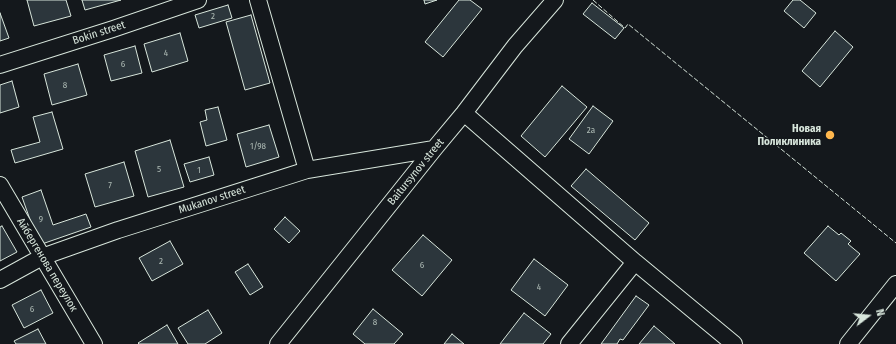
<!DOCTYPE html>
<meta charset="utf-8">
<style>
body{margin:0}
#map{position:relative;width:896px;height:344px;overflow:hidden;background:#14181c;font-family:"Fira Sans Condensed",sans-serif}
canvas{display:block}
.north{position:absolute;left:848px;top:296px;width:40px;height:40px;-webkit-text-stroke:3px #14181c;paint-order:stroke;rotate:74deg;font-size:11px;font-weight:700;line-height:16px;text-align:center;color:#d8e6dc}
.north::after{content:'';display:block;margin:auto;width:14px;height:18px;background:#d8e6dc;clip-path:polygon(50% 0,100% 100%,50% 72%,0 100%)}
</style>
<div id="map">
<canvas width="896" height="344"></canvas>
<div class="north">N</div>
</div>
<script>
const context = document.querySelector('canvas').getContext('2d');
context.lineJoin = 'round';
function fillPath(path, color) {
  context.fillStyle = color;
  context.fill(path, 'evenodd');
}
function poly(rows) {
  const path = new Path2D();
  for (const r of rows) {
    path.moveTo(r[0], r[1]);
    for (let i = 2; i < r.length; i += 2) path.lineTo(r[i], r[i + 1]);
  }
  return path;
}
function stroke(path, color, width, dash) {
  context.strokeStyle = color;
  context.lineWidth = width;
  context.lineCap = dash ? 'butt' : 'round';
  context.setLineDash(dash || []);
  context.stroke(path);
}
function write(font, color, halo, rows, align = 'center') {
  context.font = font + ' "Fira Sans Condensed",sans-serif';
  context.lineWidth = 3;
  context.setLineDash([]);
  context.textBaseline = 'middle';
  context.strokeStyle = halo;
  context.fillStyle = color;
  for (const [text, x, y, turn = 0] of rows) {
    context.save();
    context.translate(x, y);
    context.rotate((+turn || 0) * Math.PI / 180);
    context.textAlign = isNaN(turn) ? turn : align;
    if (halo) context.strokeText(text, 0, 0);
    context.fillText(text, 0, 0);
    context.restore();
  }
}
const building = poly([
 [27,0,66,0,71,16,34,26,27,0],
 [82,0,121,0,85,10,82,0],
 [424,0,437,0,425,4,424,0],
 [459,0,470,0,482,9,443,57,425,42,459,0],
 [793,0,800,0,816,13,804,28,784,11,793,0],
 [592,3,624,28,615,39,583,14,592,3],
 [228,5,232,18,199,28,195,15,228,5],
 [0,13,9,38,0,41,0,13],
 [251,15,270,83,245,90,226,22,251,15],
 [835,31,853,47,820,87,802,71,835,31],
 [180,33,188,61,152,72,144,44,180,33],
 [135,46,142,73,111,81,104,55,135,46],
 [78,64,87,95,52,105,44,74,78,64],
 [12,81,19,107,0,113,0,85,12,81],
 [562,86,587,107,545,157,521,136,562,86],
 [593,106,613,121,589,154,569,139,593,106],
 [218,107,227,140,206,146,200,122,207,120,205,110,218,107],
 [52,112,63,149,15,163,11,150,40,142,33,117,52,112],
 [269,125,279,157,246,167,237,134,269,125],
 [170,140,184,187,148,197,135,151,170,140],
 [209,157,214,175,190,182,184,164,209,157],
 [124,162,134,196,95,207,85,174,124,162],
 [586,169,649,223,635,240,571,186,586,169],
 [41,190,53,225,86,214,91,227,39,245,22,197,41,190],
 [285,217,300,231,289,243,274,229,285,217],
 [2,226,17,252,0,261,0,227,2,226],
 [828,226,839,235,841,233,851,241,848,244,860,254,836,281,804,253,828,226],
 [423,235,452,260,422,296,392,270,423,235],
 [170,241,183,264,152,281,139,258,170,241],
 [534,259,568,285,545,316,511,290,534,259],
 [248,264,263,287,250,295,235,272,248,264],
 [41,290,53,313,24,328,12,305,41,290],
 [636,296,649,305,623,340,620,339,617,344,601,344,636,296],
 [373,309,403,334,394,344,365,344,353,334,373,309],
 [208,310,222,333,205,344,188,344,178,328,208,310],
 [524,313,551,334,543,344,500,344,524,313],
 [167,325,178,344,139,344,138,343,167,325],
 [654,326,675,344,639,344,654,326],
 [38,329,46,344,16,344,14,341,38,329],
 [452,334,464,344,444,344,452,334]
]);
fillPath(building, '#2c363c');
stroke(building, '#d8e6dc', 1);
const minor = poly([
 [258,0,307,170],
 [0,65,113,29,198,0],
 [464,113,635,262,734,344],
 [0,185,94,344],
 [0,280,42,257,118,230,307,170,434,149],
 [278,344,434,149,464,113,515,46,555,0],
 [569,344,635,262],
 [848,344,896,284]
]);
stroke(minor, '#d8e6dc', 18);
stroke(minor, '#14181c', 16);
stroke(poly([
 [593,0,625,28,628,24,896,243]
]), '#d8e6dc', 1, [5, 2]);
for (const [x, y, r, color] of [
 [830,135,5,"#ffb74d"]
]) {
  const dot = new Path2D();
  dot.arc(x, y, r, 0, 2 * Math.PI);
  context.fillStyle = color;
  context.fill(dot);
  stroke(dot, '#14181c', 1.5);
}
write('9px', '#adbab4', null, [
 ["2",213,16],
 ["4",166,53],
 ["6",123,64],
 ["8",65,85],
 ["2а",591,130],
 ["1/98",258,146],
 ["5",159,169],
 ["1",199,170],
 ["7",110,185],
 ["9",41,219],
 ["2",161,261],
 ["6",422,265],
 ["4",539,287],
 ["6",32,309],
 ["8",375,322]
]);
write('11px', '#d8e6dc', '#14181c', [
 ["Bokin street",99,33,-18],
 ["Baitursynov street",416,172,-51],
 ["Mukanov street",212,200,-18],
 ["Айбергенова переулок",47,265,59]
]);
write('bold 11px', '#d8e6dc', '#14181c', [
 ["Новая",821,129],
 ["Поликлиника",821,142]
], 'right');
</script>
